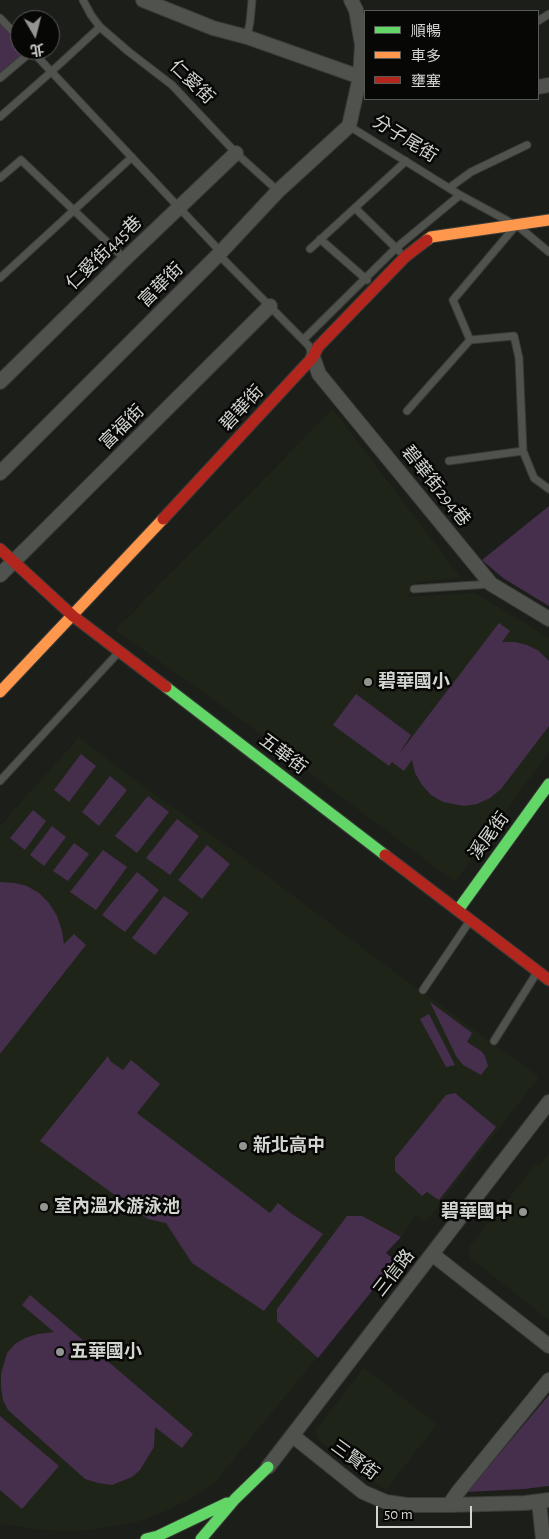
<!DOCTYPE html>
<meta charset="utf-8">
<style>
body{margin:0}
#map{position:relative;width:549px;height:1539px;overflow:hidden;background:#1c1e19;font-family:"Alegreya Sans","Noto Sans TC",sans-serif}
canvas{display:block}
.legend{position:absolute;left:364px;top:10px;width:175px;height:90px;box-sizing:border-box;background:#070806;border:1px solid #585a57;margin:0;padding:6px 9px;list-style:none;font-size:15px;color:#d2d5d0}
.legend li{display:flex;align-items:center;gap:10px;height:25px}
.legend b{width:25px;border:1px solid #585a57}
.north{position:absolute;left:10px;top:10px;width:50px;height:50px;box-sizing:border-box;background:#070806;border:1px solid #585a57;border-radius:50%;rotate:172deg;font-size:14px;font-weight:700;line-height:20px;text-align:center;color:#d2d5d0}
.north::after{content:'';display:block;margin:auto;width:18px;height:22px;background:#929590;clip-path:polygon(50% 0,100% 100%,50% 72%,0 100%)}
.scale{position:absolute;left:376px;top:1506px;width:96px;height:22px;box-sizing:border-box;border:2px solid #d2d5d0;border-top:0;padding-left:6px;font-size:15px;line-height:18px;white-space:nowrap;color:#d2d5d0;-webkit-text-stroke:4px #070806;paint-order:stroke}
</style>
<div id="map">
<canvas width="549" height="1539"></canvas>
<ul class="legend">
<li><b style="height:6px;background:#63d668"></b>順暢</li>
<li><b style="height:6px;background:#ff974d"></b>車多</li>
<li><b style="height:6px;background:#b3261e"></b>壅塞</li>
</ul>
<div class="north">北</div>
<div class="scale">50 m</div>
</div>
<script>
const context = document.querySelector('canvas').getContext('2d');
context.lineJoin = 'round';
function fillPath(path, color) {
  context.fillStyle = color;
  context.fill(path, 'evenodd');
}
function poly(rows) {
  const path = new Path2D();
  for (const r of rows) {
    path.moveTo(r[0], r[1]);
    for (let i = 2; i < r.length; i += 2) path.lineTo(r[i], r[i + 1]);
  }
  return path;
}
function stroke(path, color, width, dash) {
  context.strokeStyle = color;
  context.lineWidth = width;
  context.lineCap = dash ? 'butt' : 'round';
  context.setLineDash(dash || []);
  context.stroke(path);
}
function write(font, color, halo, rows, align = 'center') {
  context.font = font + ' "Alegreya Sans","Noto Sans TC",sans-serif';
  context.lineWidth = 5;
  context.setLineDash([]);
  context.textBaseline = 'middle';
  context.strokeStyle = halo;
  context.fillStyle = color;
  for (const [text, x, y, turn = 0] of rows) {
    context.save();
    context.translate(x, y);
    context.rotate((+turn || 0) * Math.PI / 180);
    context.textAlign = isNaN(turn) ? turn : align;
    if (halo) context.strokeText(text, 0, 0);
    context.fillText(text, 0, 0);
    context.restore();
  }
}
fillPath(poly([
 [333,409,461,578,417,582,407,597,475,593,549,638,549,751,455,882,280,751,249,725,115,630],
 [79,737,129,776,246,860,392,970,539,1077,426,1222,416,1214,401,1237,386,1253,396,1261,215,1482,193,1497,164,1512,137,1522,98,1529,66,1531,34,1529,0,1523,0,826],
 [549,1154,549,1320,470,1258,469,1247,536,1164,539,1166],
 [364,1368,437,1424,386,1490,319,1441,315,1431]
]), '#1f2419');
fillPath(poly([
 [0,23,20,44,20,50,27,51,0,74],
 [549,506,549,606,503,578,482,560],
 [499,623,510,631,502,642,515,642,527,645,539,651,549,661,549,726,501,789,490,798,477,804,464,806,443,802,431,795,422,785,415,773,412,760,404,771,392,762,389,766,333,725,356,694,411,735,399,754],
 [81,754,96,766,69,802,54,790],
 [110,776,127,790,99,826,82,812],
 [148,796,169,812,137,853,115,836],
 [33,810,46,821,25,850,10,838],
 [177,819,199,836,170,875,146,858],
 [52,826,66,837,44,866,30,855],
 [74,843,89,854,68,881,53,871],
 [207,845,230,864,202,899,178,880],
 [103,850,127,867,96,910,70,892],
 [137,872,159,890,125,932,102,915],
 [0,882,15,883,27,886,39,893,49,903,57,916,62,931,64,944,74,934,86,945,0,1054],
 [164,896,189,913,155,955,132,938],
 [430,1002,472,1033,467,1042,481,1051,485,1056,488,1066,481,1075,463,1065,456,1056],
 [429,1014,455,1065,446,1067,420,1019],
 [108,1056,110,1061,123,1070,131,1060,160,1084,137,1113,270,1213,278,1203,292,1214,323,1234,264,1311,192,1263,166,1223,148,1219,40,1141],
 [455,1093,496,1127,439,1200,427,1192,422,1196,395,1171,395,1158,446,1095],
 [347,1216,362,1216,401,1237,386,1253,396,1261,318,1358,277,1321,277,1309],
 [30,1295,193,1434,182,1448,155,1427,154,1447,140,1470,132,1477,112,1485,98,1483,85,1479,8,1410,3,1400,1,1387,1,1374,7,1353,15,1344,25,1338,38,1334,54,1332,22,1305],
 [549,1395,549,1486,524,1489,467,1492],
 [0,1416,59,1466,22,1509,0,1490]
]), '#462e4d');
const lane = poly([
 [83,0,91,15,100,27,129,52,172,85,236,153,278,191],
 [0,18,20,39],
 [538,21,549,14],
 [247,37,250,22,252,0],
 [31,50,217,248,224,260,309,346,311,352],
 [0,78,32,51],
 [0,117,51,72,100,27],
 [349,126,460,195,508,221],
 [0,178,21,160,125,259],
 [449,188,471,172,527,145],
 [355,208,399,251],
 [519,227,549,252],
 [513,229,453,300,470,340,514,336,519,358,523,451,534,478,549,489],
 [320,239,367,280],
 [310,249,406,161],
 [0,278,132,157],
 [303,340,396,248,460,195],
 [407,411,470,340],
 [449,461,523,451],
 [414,589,491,584],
 [0,781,118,653],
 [423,990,469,922],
 [494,1041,536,974]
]);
const street = poly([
 [143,0,213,28,247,37,360,77,365,77],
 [538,87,549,85],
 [313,357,319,374,491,584,549,619],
 [0,382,125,259,236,153],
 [0,473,220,253,278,191,349,126,360,77,362,45,356,10,351,0],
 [0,575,270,306],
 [432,1254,549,1346],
 [293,1436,363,1492,386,1502,407,1505,449,1505,525,1503,549,1500],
 [268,1467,549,1102],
 [539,1502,543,1539],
 [449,1505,458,1492,549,1380]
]);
const fast = poly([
 [166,687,385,855],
 [458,910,549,784],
 [146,1539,158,1536,227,1503],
 [201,1539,235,1499,268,1467]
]);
const slow = poly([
 [427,240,431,237,549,220],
 [0,692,163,519]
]);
const jam = poly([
 [163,519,313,357,318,347,405,257,427,240],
 [0,549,73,616,166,687],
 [385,855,549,980]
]);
stroke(lane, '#393a37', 9);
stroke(street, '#393a37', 16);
stroke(fast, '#393a37', 13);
stroke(slow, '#393a37', 13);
stroke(jam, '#393a37', 13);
stroke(lane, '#50524d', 7);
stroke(street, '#50524d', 14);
stroke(fast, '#63d668', 11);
stroke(slow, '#ff974d', 11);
stroke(jam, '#b3261e', 11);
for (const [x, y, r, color] of [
 [368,682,5,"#929590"],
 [243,1146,5,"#929590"],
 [44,1207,5,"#929590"],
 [523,1212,5,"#929590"],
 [60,1352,5,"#929590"]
]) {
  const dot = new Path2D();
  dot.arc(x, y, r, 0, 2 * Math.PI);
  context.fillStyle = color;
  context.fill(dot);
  stroke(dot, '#070806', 2);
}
write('18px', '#d2d5d0', '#070806', [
 ["仁愛街",192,82,44],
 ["分子尾街",405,139,32],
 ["仁愛街445巷",104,253,-44],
 ["富華街",161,285,-45],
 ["碧華街",242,408,-47],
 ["富福街",122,427,-45],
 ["碧華街294巷",436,486,51],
 ["五華街",283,754,37],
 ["溪尾街",489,836,-54],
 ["三信路",394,1273,-52],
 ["三賢街",355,1460,36]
]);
write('bold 18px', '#d2d5d0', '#070806', [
 ["碧華國小",378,682],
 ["新北高中",253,1146],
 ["室內溫水游泳池",54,1207],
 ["碧華國中",513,1212,"right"],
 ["五華國小",70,1352]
], 'left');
</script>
